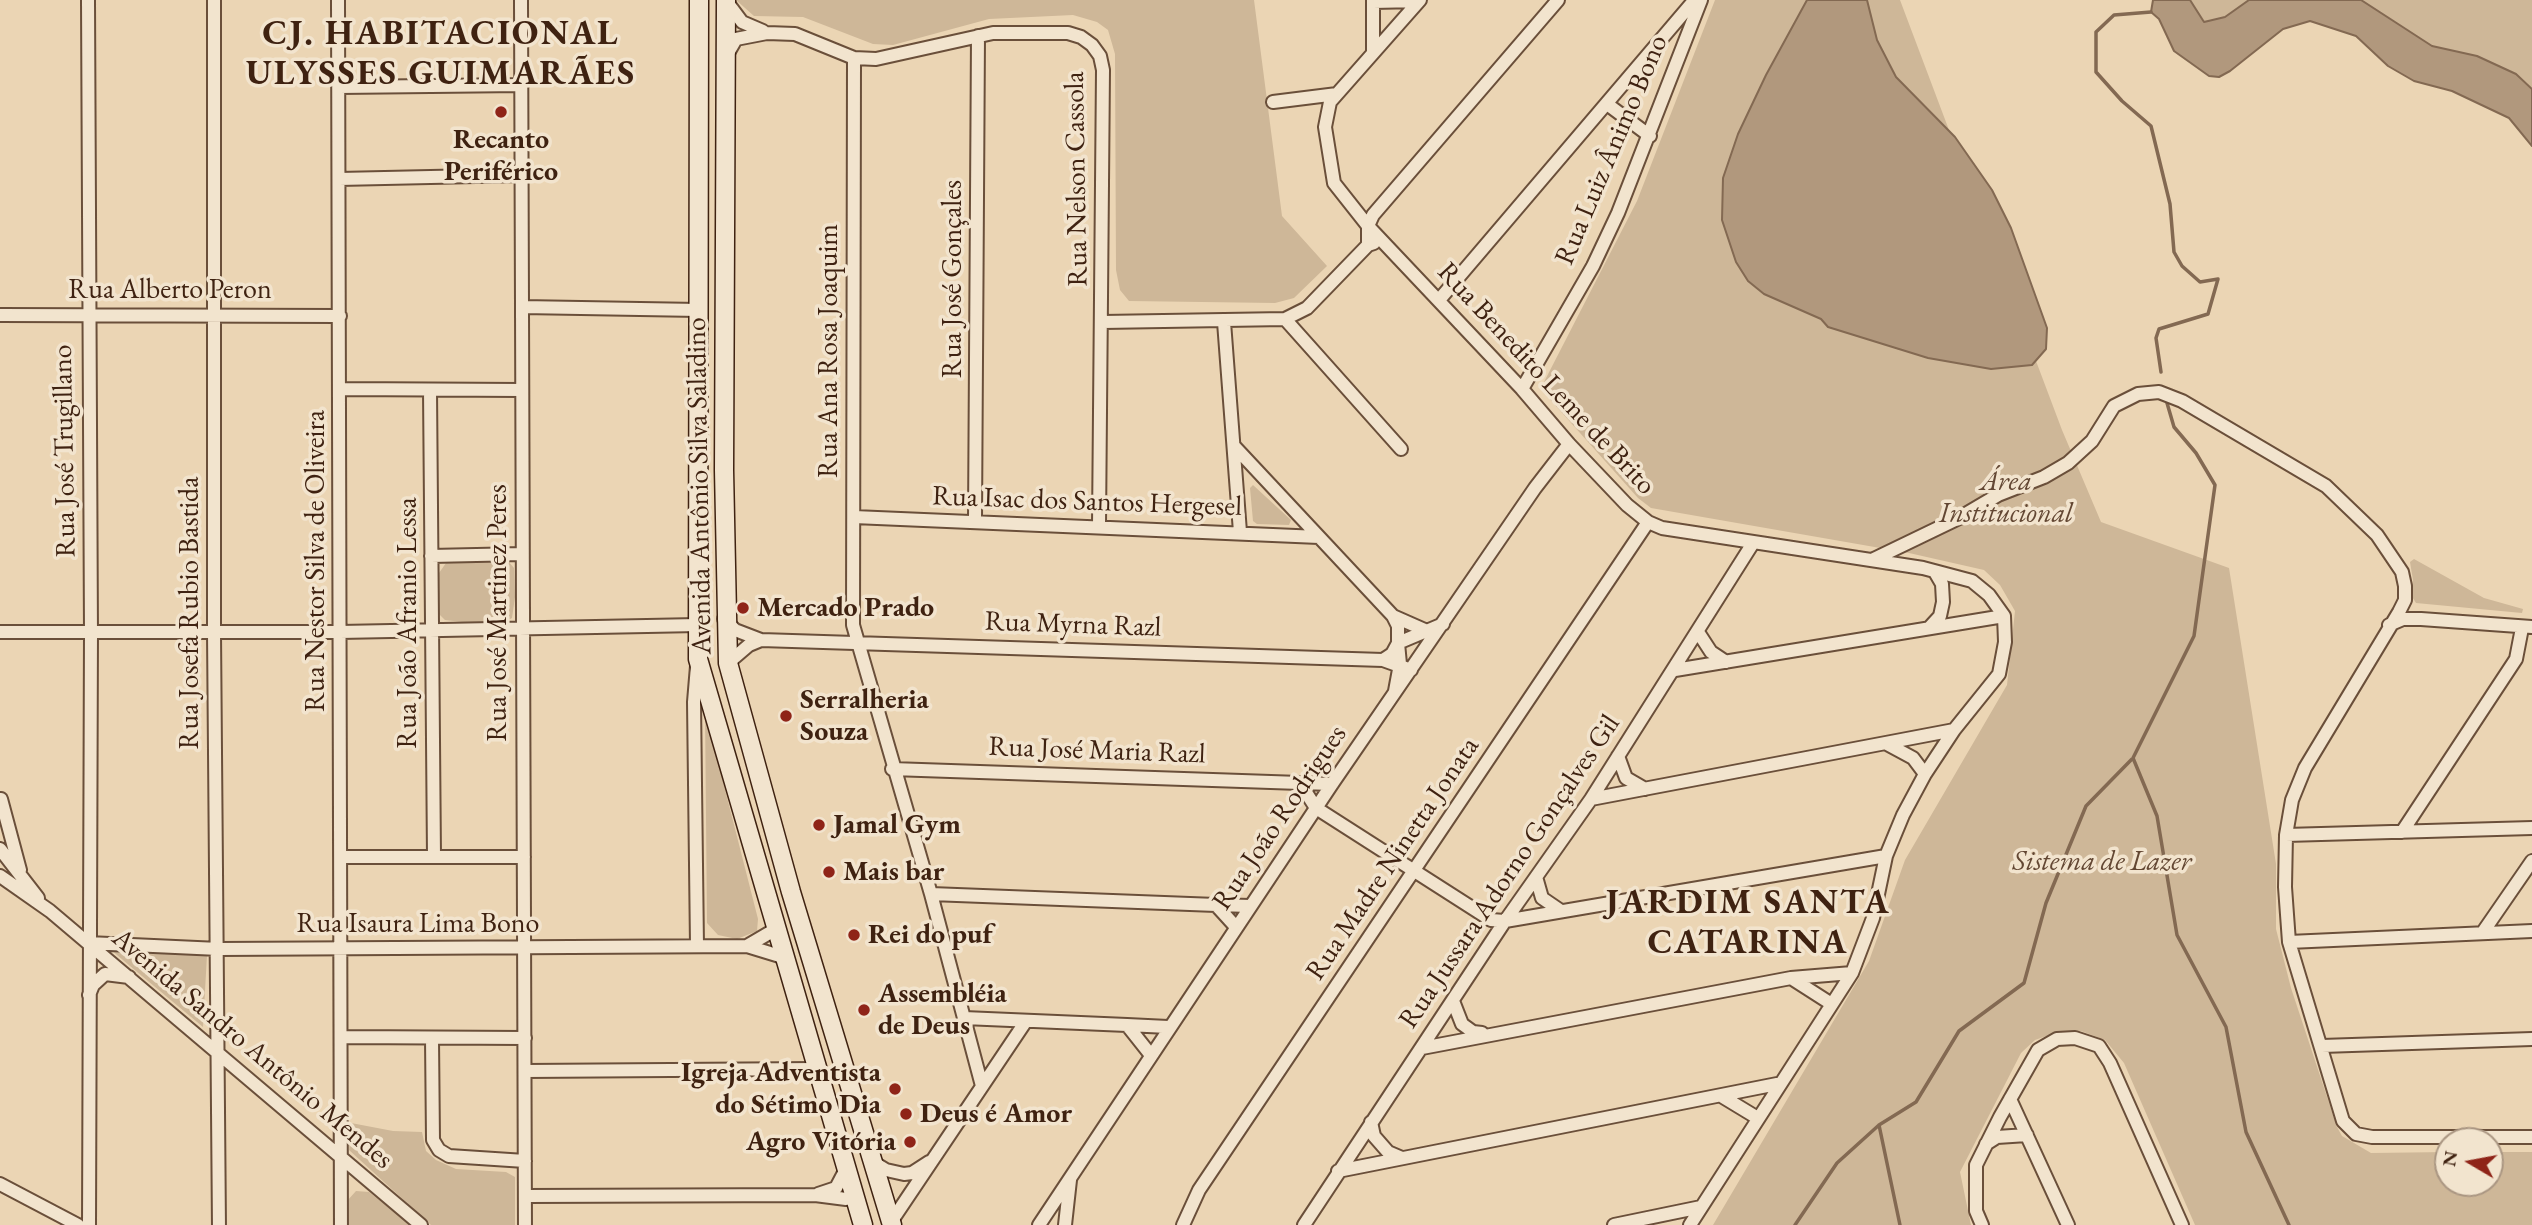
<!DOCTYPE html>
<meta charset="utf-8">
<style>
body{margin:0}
#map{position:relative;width:2532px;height:1225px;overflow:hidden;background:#ebd5b4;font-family:"EB Garamond",serif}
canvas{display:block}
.north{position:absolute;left:2434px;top:1127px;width:70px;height:70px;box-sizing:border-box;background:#f2e4ce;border:2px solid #aa9682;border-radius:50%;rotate:280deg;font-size:19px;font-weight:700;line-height:28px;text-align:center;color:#3f2211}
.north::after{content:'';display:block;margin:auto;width:24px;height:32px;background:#8f2418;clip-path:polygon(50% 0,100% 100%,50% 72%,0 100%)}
</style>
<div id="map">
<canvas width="2532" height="1225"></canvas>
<div class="north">N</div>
</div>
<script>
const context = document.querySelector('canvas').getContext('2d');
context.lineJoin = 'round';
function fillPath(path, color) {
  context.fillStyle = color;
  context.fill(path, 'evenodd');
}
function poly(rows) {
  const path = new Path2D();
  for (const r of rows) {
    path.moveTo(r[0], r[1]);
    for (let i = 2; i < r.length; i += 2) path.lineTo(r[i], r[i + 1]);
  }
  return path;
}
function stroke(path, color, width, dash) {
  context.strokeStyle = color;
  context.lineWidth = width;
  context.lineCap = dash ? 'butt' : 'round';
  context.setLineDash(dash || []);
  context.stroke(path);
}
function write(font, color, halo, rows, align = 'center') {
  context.font = font + ' "EB Garamond",serif';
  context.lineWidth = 7;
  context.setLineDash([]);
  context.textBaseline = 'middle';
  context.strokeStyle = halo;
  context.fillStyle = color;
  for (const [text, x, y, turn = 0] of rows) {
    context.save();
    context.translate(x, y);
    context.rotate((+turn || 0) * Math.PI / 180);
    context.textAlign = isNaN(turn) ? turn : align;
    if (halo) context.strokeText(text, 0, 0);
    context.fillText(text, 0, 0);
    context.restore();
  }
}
fillPath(poly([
 [736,0,1254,0,1282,216,1327,266,1294,298,1275,303,1129,301,1120,290,1116,270,1115,54,1108,30,1097,22,1073,15,989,19,893,45,873,44,803,17,754,16],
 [1715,0,1900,0,2062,430,2101,522,2229,568,2276,864,2276,929,2291,988,2337,1127,2342,1136,2371,1153,2448,1152,2448,1183,2490,1183,2490,1152,2532,1152,2532,1225,2195,1225,2124,1063,2105,1040,2081,1031,2052,1034,2035,1040,2021,1053,1960,1172,1971,1225,1713,1225,1869,961,1905,860,2007,685,2015,611,2000,585,1984,570,1909,553,1651,508,1638,498,1547,396,1544,382,1637,201],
 [2190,0,2249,0,2225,17,2204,22],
 [2361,0,2532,0,2532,89,2516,74,2477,56,2432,46],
 [1253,485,1291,520,1289,525,1257,524,1253,521,1250,488],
 [2414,559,2484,598,2523,609,2522,613,2416,603,2411,595,2413,580,2410,562],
 [459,561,508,561,514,568,515,597,512,618,503,623,470,623,445,620,438,613,439,573,446,563],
 [705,711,758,919,757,931,737,939,718,935,707,923],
 [110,949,207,955,203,1027,130,966],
 [351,1123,393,1131,422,1132,426,1151,436,1160,456,1169,506,1172,515,1177,515,1225,431,1225,349,1150],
 [356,1191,369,1192,411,1225,347,1225,347,1201]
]), '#ceb798');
const water = poly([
 [1807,0,1867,0,1877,40,1896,77,1955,137,1992,190,2011,228,2047,328,2046,349,2032,365,1991,369,1928,358,1828,327,1821,319,1764,294,1748,281,1736,262,1722,220,1723,178,1738,134,1766,75,1807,0],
 [2153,0,2190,0,2204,22,2225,17,2249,0,2361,0,2432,46,2477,56,2516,74,2532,89,2532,146,2509,118,2452,91,2414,81,2388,66,2356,36,2310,21,2283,29,2230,71,2219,77,2209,76,2174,51,2159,19,2151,12,2153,0]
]);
fillPath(water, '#b1987d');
stroke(water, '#836952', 2);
stroke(poly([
 [2151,12,2114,15,2096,32,2096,72,2122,101,2151,126,2170,204,2174,252,2182,266,2200,282,2218,279,2208,314,2159,329,2156,338,2161,372],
 [2167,403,2174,427,2196,453,2215,485,2194,636,2133,758,2157,816,2177,935,2226,1027,2246,1132,2289,1225],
 [1879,1125,1900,1225],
 [1795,1225,1837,1163,1879,1125,1916,1102,1959,1031,2024,983,2046,903,2086,806,2132,759]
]), '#836952', 3.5);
const minor = poly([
 [88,0,91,631,89,1225],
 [214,0,214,633,219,1225],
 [338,0,341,1225],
 [521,0,525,1225],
 [1373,0,1373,52],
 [1420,0,1330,102,1325,127,1334,183,1368,226,1522,389,1569,444,1627,505,1648,522,1662,528,1923,568,1972,581,1989,595,2004,616],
 [727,2,742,22,763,31],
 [1373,2,1419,1],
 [728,53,736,39,767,33,795,34,854,58,876,59,993,33,1068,33,1081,37,1092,45,1100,56,1103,70,1099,525],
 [854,58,853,625,931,894,982,1086],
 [339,87,522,85],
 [1273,102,1337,94],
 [1607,104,1650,136],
 [339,179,522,175],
 [1368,245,1368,226,1373,215,1558,0],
 [1439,300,1692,3,1698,0],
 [522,307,699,310],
 [0,315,340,316],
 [1285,319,1401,449],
 [1103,322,1285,319,1307,308,1368,245,1374,243],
 [1224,322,1240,532],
 [340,389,522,390],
 [1522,389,1593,266,1618,213,1701,0],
 [430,390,434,856],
 [1234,446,1393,616,1398,626,1398,643,1392,654,1383,660],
 [854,517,1319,537],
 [975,521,978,36],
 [431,556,522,554],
 [1874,559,1959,518,1998,495,2044,477,2068,463,2092,441,2114,406,2138,394,2159,392,2182,401,2326,486,2377,535,2402,572,2405,586,2405,600,2399,612,2305,768,2292,800,2286,835,2285,887,2289,942,2343,1121,2356,1134,2372,1137,2532,1137],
 [1393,616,1427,631],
 [724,619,735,630,761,640,1383,660,1411,670],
 [2389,625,2403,619,2421,619,2532,627],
 [1929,628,1940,616,1943,602,1942,584,1935,572],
 [0,632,340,632,698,625],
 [1698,632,1711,652,1726,662],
 [728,663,749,645,761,640],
 [1675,670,2004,616],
 [1395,691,1400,664,1398,643,1443,624],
 [1887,744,1913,758,1925,774],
 [1618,756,1626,778,1645,789],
 [892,769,1300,783],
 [1332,784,1300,783,1316,808,1491,920,1505,921,1886,856],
 [1,799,20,870],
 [1591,799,1954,730],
 [2402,832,2516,659,2522,628],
 [2286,835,2532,828],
 [0,849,38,898],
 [342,857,524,857],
 [0,876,50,911,421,1225],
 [1536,877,1542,898,1561,911],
 [931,894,1216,905],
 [1236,927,1216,905,1250,906],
 [2483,932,2532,861],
 [2289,942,2532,931],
 [88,943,219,949,747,946,783,957],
 [697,946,694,702,697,666],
 [747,946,776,929],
 [1791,978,1830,1003],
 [89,995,93,985,105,974,129,977],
 [1453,1001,1462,1024,1473,1032,1482,1033],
 [964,1018,1127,1025],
 [343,1037,525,1038],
 [432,1039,433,1140,439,1150,449,1156,525,1161],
 [2322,1046,2532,1039],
 [1422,1048,1791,978,1852,973],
 [1150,1054,1127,1025,1168,1027],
 [525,1071,817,1069],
 [1723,1097,1756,1117],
 [2010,1099,2068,1225],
 [1371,1122,1374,1136,1388,1152,1402,1158],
 [1986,1144,1997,1137,2027,1135],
 [873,1162,886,1170,904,1174,912,1173,929,1162],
 [1338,1171,1777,1084],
 [0,1184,78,1225],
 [818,1194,836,1188,846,1169],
 [526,1196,815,1195,846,1199,854,1195],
 [891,1222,1026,1021],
 [1039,1225,1332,784,1535,488,1569,444],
 [1065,1225,1070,1180],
 [1183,1225,1199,1190,1648,522],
 [1304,1225,1505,921,1591,799,1753,543],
 [1614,1225,1701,1207],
 [1690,1225,1852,973,1873,918,1886,856,1903,815,1925,774,1954,730,1999,674,2005,642,2004,616],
 [1982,1225,1976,1211,1976,1165,2000,1117,2038,1050,2057,1039,2075,1038,2099,1046,2110,1063,2182,1225]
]);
const secondary = poly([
 [699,0,698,659,863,1225],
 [726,0,724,470,728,663,791,892,892,1225]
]);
stroke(minor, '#6a4f3a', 16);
stroke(secondary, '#3f2211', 21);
stroke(minor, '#f2e4ce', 12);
stroke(secondary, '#f2e4ce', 18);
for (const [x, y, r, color] of [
 [501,112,7,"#8f2418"],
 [743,608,7,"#8f2418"],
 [786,716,7,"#8f2418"],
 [819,825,7,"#8f2418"],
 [829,872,7,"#8f2418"],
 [854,935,7,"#8f2418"],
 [864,1010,7,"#8f2418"],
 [895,1089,7,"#8f2418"],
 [906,1114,7,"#8f2418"],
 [910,1142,7,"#8f2418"]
]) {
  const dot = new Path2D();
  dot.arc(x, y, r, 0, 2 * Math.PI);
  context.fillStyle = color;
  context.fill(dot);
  stroke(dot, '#f2e4ce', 2.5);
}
write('bold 28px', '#3f2211', '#f2e4ce', [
 ["Recanto",501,140,"center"],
 ["Periférico",501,172,"center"],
 ["Mercado Prado",757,608],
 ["Serralheria",800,700],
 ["Souza",800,732],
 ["Jamal Gym",833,825],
 ["Mais bar",843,872],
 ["Rei do puf",868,935],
 ["Assembléia",878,994],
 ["de Deus",878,1026],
 ["Igreja Adventista",881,1073,"right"],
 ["do Sétimo Dia",881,1105,"right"],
 ["Deus é Amor",920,1114],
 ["Agro Vitória",896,1142,"right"]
], 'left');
write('28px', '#3f2211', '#f2e4ce', [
 ["Rua Luiz Ânimo Bono",1612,150,-67],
 ["Rua Nelson Cassola",1077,179,-91],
 ["Rua José Gonçales",953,279,-90],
 ["Rua Alberto Peron",170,290],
 ["Rua Ana Rosa Joaquim",829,351,-90],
 ["Rua Benedito Leme de Brito",1546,379,47],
 ["Rua José Trugillano",65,451,-91],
 ["Avenida Antônio Silva Saladino",700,486,-91],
 ["Rua Isac dos Santos Hergesel",1087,502,2],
 ["Rua Nestor Silva de Oliveira",316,561,-90],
 ["Rua Josefa Rubio Bastida",190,613,-90],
 ["Rua José Martinez Peres",498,613,-90],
 ["Rua João Afranio Lessa",408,623,-90],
 ["Rua Myrna Razl",1073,625,2],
 ["Rua José Maria Razl",1097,751,2],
 ["Rua João Rodrigues",1280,818,-56],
 ["Rua Madre Ninetta Jonata",1393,859,-56],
 ["Rua Jussara Adorno Gonçalves Gil",1510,872,-56],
 ["Rua Isaura Lima Bono",418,924],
 ["Avenida Sandro Antônio Mendes",252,1049,40]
]);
write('italic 28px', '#634733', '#f2e4ce', [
 ["Área",2006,482],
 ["Institucional",2006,514],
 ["Sistema de Lazer",2102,862]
]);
context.letterSpacing = '2px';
write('bold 35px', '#3f2211', '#f2e4ce', [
 ["CJ. HABITACIONAL",441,34],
 ["ULYSSES GUIMARÃES",441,74],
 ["JARDIM SANTA",1748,903],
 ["CATARINA",1748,943]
]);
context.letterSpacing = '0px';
</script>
